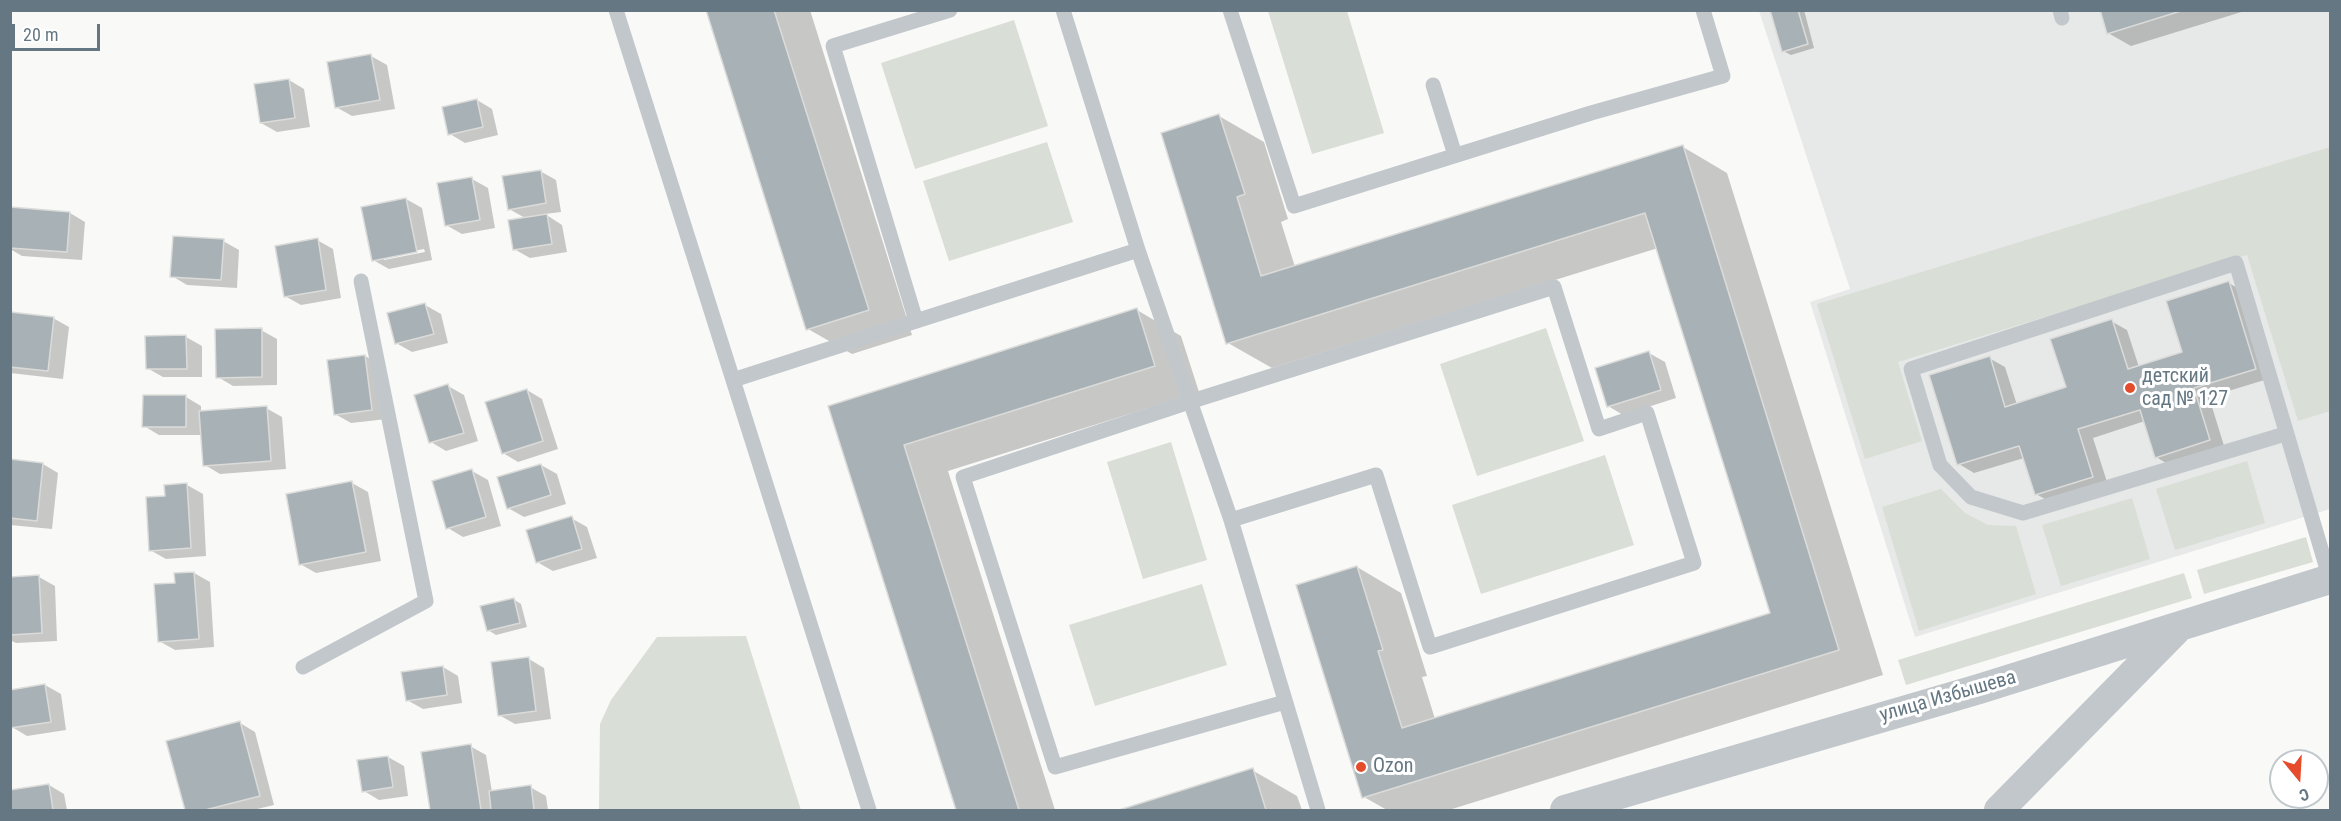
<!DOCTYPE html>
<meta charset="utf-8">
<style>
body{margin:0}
#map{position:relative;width:2341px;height:821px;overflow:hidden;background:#f9f9f7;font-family:"Roboto Condensed",sans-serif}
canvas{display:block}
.frame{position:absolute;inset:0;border:12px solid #647782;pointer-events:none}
.north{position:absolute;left:2269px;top:749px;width:60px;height:60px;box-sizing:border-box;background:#fff;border:2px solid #c1c9cd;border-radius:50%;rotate:162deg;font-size:16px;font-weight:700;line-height:24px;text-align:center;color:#647782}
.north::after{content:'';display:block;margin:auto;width:21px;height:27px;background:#e54c2b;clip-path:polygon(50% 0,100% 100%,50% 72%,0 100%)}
.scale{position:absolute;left:12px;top:24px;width:88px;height:27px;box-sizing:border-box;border:3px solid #647782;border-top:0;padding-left:8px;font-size:18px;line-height:21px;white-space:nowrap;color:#647782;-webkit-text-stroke:4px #fff;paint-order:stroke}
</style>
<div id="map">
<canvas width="2341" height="821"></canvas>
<div class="frame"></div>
<div class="north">С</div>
<div class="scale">20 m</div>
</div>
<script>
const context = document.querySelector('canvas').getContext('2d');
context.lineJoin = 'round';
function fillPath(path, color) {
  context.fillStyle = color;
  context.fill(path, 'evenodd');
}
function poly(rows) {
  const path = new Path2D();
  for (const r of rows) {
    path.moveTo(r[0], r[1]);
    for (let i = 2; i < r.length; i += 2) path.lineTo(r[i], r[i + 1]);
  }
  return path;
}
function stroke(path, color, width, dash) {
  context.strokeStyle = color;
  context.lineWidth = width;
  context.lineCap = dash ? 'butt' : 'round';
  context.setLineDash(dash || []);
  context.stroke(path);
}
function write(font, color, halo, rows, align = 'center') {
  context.font = font + ' "Roboto Condensed",sans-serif';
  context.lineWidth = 6;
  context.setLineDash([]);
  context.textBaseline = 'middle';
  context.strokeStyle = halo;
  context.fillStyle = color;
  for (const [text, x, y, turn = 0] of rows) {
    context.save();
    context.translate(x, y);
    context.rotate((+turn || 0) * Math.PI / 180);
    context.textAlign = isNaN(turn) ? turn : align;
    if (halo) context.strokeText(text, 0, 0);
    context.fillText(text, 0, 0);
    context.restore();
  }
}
fillPath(poly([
 [1759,11,2330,11,2330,509,1915,637,1810,302,1850,289]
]), '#e7e9e8');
fillPath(poly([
 [1268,11,1347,11,1384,133,1312,154],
 [1014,20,1048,126,915,169,881,63],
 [1047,142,1073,222,949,261,923,181],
 [2330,147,2330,411,2298,421,2247,255,1898,362,1922,441,1865,459,1817,304],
 [1546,328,1584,441,1477,476,1440,364],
 [1171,442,1207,560,1143,579,1107,462],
 [1605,455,1634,545,1481,594,1452,505],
 [2247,461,2265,523,2175,550,2156,489],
 [1941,489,1965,513,1988,525,2016,526,2036,594,1919,631,1882,507],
 [2132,498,2150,559,2061,586,2042,525],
 [2306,537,2313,562,2204,594,2197,570],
 [2184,573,2192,598,1906,685,1898,660],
 [1202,584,1227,665,1095,706,1069,625],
 [746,636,801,810,599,810,600,724,611,700,657,637]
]), '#d9ded6');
fillPath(poly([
 [707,10,810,10,912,335,852,354,808,329],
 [1772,10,1804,10,1814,48,1791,55,1783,51],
 [2102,10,2248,10,2131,46,2108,33],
 [371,56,387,65,395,109,352,116,336,107],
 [289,80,304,89,310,127,277,132,261,123],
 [477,100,492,109,498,135,465,143,450,134],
 [1219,116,1264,142,1288,219,1281,222,1295,267,1683,147,1727,173,1883,675,1449,810,1387,810,1364,797,1357,567,1401,593,1427,676,1422,677,1435,719,1772,614,1658,248,1272,368,1228,343],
 [540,171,556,180,561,212,545,214,562,225,567,252,530,258,514,249,527,219,509,209],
 [472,179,488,188,495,228,462,234,446,225],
 [406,199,422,208,432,260,389,269,373,260],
 [424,249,425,252,384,260,384,257],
 [10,209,70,213,85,222,82,260,22,256,10,249],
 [317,240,333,249,341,298,301,305,285,296],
 [223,241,239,250,237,288,187,285,172,276],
 [2229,283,2244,292,2271,378,2209,397,2225,449,2171,466,2156,457,2145,421,2093,438,2108,485,2052,503,2036,494,2024,458,1974,473,1959,464,1989,358,2005,367,2017,405,2068,388,2111,321,2127,330,2139,367,2184,353],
 [425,305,441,314,448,343,412,352,396,343],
 [1137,310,1181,336,1199,392,948,471,1055,810,957,810,830,407],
 [10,314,53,318,69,327,63,379,10,373],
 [261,330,277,339,277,385,233,386,218,377],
 [186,337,202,346,202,377,163,377,147,368],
 [1649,353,1665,362,1676,398,1623,415,1608,406],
 [365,356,381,365,387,419,351,423,335,414],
 [448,386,464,395,478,441,446,451,431,442],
 [527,390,542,399,558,449,518,462,503,453],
 [186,397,201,406,201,413,266,408,282,417,286,469,220,474,205,465,202,435,159,435,144,426],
 [10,461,43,464,58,473,52,529,10,525],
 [541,465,557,474,566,504,524,517,508,508],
 [472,471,488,480,501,526,463,537,448,528],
 [352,483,368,492,381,561,316,573,300,564],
 [187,485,203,494,206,556,166,559,150,550,166,497],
 [571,518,587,527,597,558,553,571,537,562],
 [194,573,210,582,214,647,175,650,159,641,176,585],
 [39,577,55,586,57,641,16,643,10,640,10,578],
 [513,599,521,604,527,627,496,635,488,630],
 [529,659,544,668,551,719,515,724,499,715],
 [443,667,458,676,462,703,423,709,407,700],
 [45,685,61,694,66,730,27,736,12,727],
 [240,723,255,732,274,805,253,810,186,810,168,742],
 [470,746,486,755,492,792,530,787,546,796,548,810,431,810,423,753],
 [388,757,404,766,408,796,379,800,364,791],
 [1252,770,1297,796,1302,810,1124,810],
 [49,785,64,794,67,810,10,810,10,791]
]), '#0003');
const building = poly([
 [706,10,774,10,869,310,806,330,706,10],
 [1770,10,1798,10,1808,44,1782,52,1770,10],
 [2100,10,2184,10,2107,34,2100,10],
 [371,54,380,100,335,108,327,62,371,54],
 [289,79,295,118,260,123,254,84,289,79],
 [477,99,483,127,448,135,442,107,477,99],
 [1219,114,1245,194,1237,197,1261,276,1683,145,1839,650,1362,798,1296,585,1357,566,1383,650,1378,651,1402,728,1770,613,1645,213,1226,344,1161,133,1219,114],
 [541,170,546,203,508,210,502,176,541,170],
 [472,177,480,220,445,226,437,183,472,177],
 [406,198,417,252,372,261,361,207,406,198],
 [10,207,70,212,67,252,10,248,10,207],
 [547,214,552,244,513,250,508,220,547,214],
 [173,236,224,239,221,280,170,277,173,236],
 [318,238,326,290,284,297,275,246,318,238],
 [2229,281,2256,369,2194,388,2210,440,2155,458,2140,410,2078,429,2093,477,2035,495,2019,446,1957,465,1929,375,1990,356,2005,407,2066,387,2050,339,2112,319,2128,369,2182,352,2166,301,2229,281],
 [425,303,434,334,395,344,387,313,425,303],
 [1137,308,1155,366,904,445,1019,810,956,810,828,406,1137,308],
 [10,312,54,317,48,371,10,367,10,312],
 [262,328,262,377,216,378,215,329,262,328],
 [186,335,187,369,146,369,145,336,186,335],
 [1649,351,1661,390,1607,407,1595,368,1649,351],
 [365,355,372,410,334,415,327,360,365,355],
 [448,384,464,433,429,443,414,395,448,384],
 [527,389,543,441,502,454,485,402,527,389],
 [143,395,186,395,186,427,142,427,143,395],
 [267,406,271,461,203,466,199,411,267,406],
 [10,459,43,463,37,521,10,518,10,459],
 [541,464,551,495,507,509,497,477,541,464],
 [472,469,486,517,446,529,432,481,472,469],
 [352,481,366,552,299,565,286,494,352,481],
 [187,483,191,548,149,551,146,497,165,496,164,485,187,483],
 [572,516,582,549,536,563,526,530,572,516],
 [194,572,199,639,158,642,154,584,175,583,174,573,194,572],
 [39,575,42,633,10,635,10,577,39,575],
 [514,598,520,623,487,631,480,606,514,598],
 [529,657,536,711,498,716,491,662,529,657],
 [443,666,447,695,406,701,401,672,443,666],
 [45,684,51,722,10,728,10,690,45,684],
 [240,721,260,796,205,810,185,810,166,741,240,721],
 [471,744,481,810,430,810,421,752,471,744],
 [388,756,393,787,362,792,357,760,388,756],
 [1253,768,1266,810,1119,810,1253,768],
 [49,784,53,810,10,810,10,790,49,784],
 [531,785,534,810,491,810,489,791,531,785]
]);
fillPath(building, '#a7b1b6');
stroke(building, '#dbdbd9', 1.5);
stroke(poly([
 [616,10,733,380,916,321,833,46,950,10],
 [1063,10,1138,250,1231,520,1318,810],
 [1230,10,1294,206,1591,113,1723,76,1703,10],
 [2060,10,2062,18],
 [1433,85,1455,155],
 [916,321,1138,250],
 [733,380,869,810],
 [2285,434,2023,513,1971,497,1940,465,1911,369,2236,263,2330,579],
 [1231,520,1376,475,1430,647,1694,563,1647,413,1599,429,1554,287,1189,402,963,477,1055,767,1285,702],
 [303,667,426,601,361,281]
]), '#c2c7cb', 15);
stroke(poly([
 [1565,810,1979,689,2330,579],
 [1999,810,2176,630]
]), '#c2c7cb', 30);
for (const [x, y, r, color] of [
 [2130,388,6,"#e54c2b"],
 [1361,767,6,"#e54c2b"]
]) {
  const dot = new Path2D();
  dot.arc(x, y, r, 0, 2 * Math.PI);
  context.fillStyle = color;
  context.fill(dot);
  stroke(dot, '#fff', 2);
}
write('20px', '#647782', '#fff', [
 ["детский",2142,377],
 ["сад № 127",2142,400],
 ["Ozon",1373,767]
], 'left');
write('20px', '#647782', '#fff', [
 ["улица Избышева",1948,697,-16]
]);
</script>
